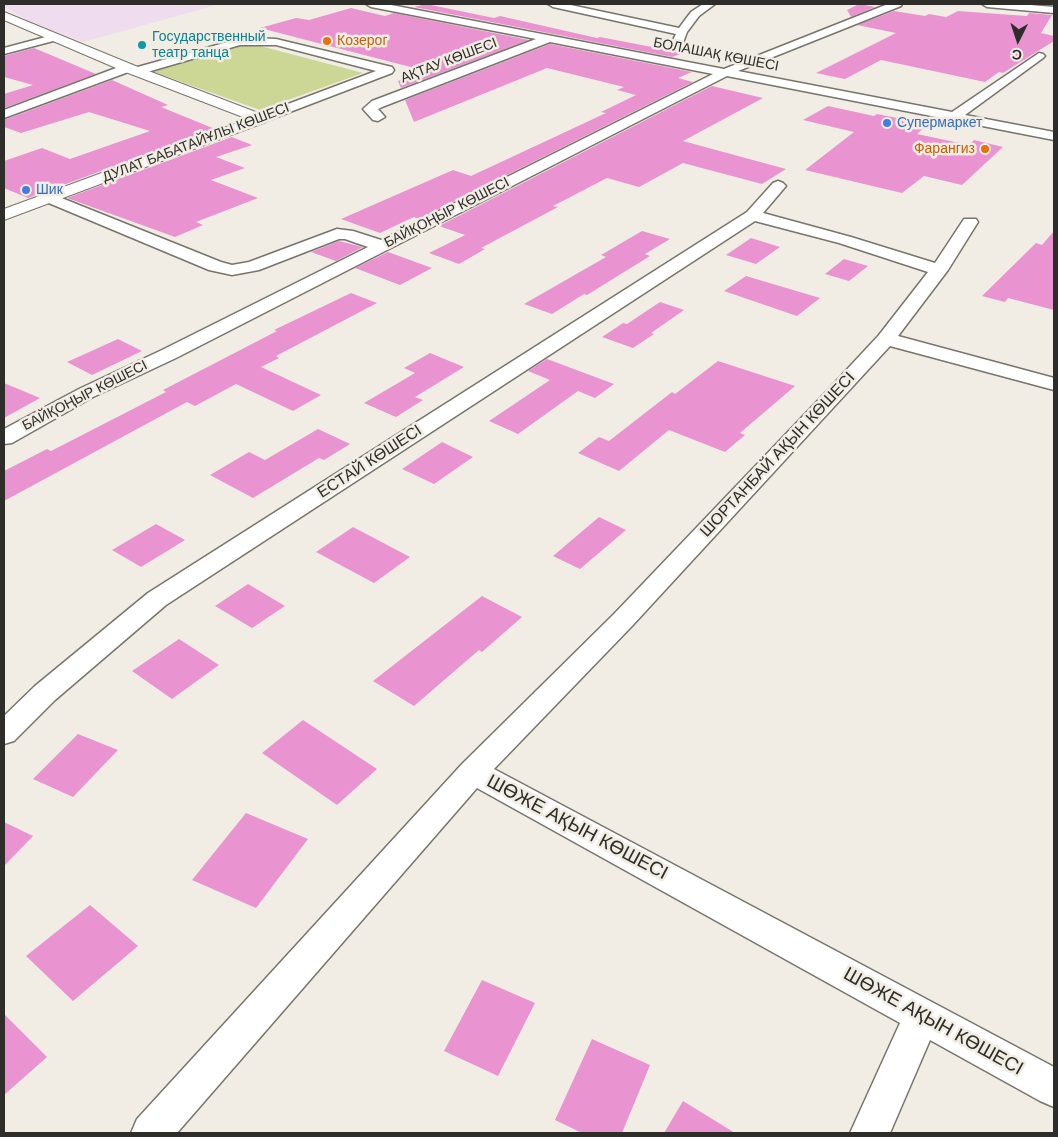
<!DOCTYPE html>
<meta charset="utf-8">
<style>
body{margin:0}
#map{position:relative;width:1058px;height:1137px;overflow:hidden;background:#f1ede4;font-family:"DM Sans",sans-serif}
canvas{display:block}
.frame{position:absolute;inset:0;border:5px solid #2f2d2a;pointer-events:none}
.north{position:absolute;left:993px;top:15px;width:50px;height:50px;-webkit-text-stroke:4px #f1ede4;paint-order:stroke;rotate:184deg;font-size:14px;font-weight:700;line-height:20px;text-align:center;color:#2f2d2a}
.north::after{content:'';display:block;margin:auto;width:18px;height:22px;background:#2f2d2a;clip-path:polygon(50% 0,100% 100%,50% 72%,0 100%)}
</style>
<div id="map">
<canvas width="1058" height="1137"></canvas>
<div class="frame"></div>
<div class="north">С</div>
</div>
<script>
const context = document.querySelector('canvas').getContext('2d');
context.lineJoin = 'round';
function fillPath(path, color) {
  context.fillStyle = color;
  context.fill(path, 'evenodd');
}
function poly(rows) {
  const path = new Path2D();
  for (const r of rows) {
    path.moveTo(r[0], r[1]);
    for (let i = 2; i < r.length; i += 2) path.lineTo(r[i], r[i + 1]);
  }
  return path;
}
function stroke(path, color, width, dash) {
  context.strokeStyle = color;
  context.lineWidth = width;
  context.lineCap = dash ? 'butt' : 'round';
  context.setLineDash(dash || []);
  context.stroke(path);
}
function write(font, color, halo, rows, align = 'center') {
  context.font = font + ' "DM Sans",sans-serif';
  context.lineWidth = 5;
  context.setLineDash([]);
  context.textBaseline = 'middle';
  context.strokeStyle = halo;
  context.fillStyle = color;
  for (const [text, x, y, turn = 0] of rows) {
    context.save();
    context.translate(x, y);
    context.rotate((+turn || 0) * Math.PI / 180);
    context.textAlign = isNaN(turn) ? turn : align;
    if (halo) context.strokeText(text, 0, 0);
    context.fillText(text, 0, 0);
    context.restore();
  }
}
fillPath(poly([
 [4,4,220,4,84,42,37,25,4,7]
]), '#efddef');
fillPath(poly([
 [249,43,363,73,260,110,151,71]
]), '#ccd795');
fillPath(poly([
 [426,4,494,18,500,16,597,38,600,37,683,53,672,57,414,7],
 [859,4,875,7,851,17,847,10],
 [351,8,385,16,394,13,529,40,401,88,398,81,426,71,260,28,296,18,309,20],
 [894,11,925,16,929,14,946,17,958,11,1027,16,1029,13,1052,15,1041,33,1054,36,1054,41,1003,73,999,72,985,82,881,60,845,79,816,73,896,33,857,25],
 [550,44,692,72,678,78,693,82,419,219,414,217,380,233,341,219,453,170,471,176,606,113,601,112,636,95,617,90,624,87,547,68,414,122,405,100],
 [34,48,96,74,4,108,4,94,33,85,4,77,4,56],
 [112,80,168,105,161,107,215,129,28,198,4,188,4,161,42,148,70,159,150,131,89,112,21,133,4,127,4,120],
 [712,86,763,98,683,141,786,169,762,184,683,163,639,187,607,178,553,206,558,207,481,248,485,249,459,264,429,253,465,235,439,226],
 [828,106,874,116,877,114,928,124,917,134,969,145,974,140,1003,147,962,185,924,176,902,193,805,170,854,132,803,120],
 [232,137,252,145,216,157,245,168,211,180,258,198,196,222,203,225,175,237,67,198],
 [642,231,670,239,645,254,650,256,587,295,584,294,552,314,524,304,606,257,601,255],
 [1054,231,1054,310,1008,298,1005,302,982,296,1036,243,1042,245],
 [751,238,780,247,756,264,726,255],
 [339,241,363,247,336,261,311,252],
 [388,252,432,268,400,285,355,268],
 [844,259,868,266,849,281,825,274],
 [746,276,820,298,797,316,724,291],
 [351,293,377,303,276,356,279,358,261,367,321,395,293,411,236,384,195,406,187,402,4,501,4,471,47,449,51,451,166,392,163,390,277,331,274,330],
 [660,302,684,310,651,333,654,334,633,348,602,337,623,323,627,324],
 [118,339,142,351,92,375,67,362],
 [430,353,464,367,415,397,423,400,396,417,364,403,415,373,404,368],
 [547,359,614,384,595,398,578,391,518,434,489,421,550,380,528,371],
 [718,361,795,386,740,433,745,435,725,452,669,430,619,471,578,453,599,437,609,441,672,392,675,394],
 [4,383,40,398,4,418],
 [318,429,350,444,324,460,319,458,253,498,210,475,249,452,265,460],
 [442,442,473,457,434,484,402,469],
 [599,517,626,530,580,569,553,556],
 [156,524,185,540,141,567,112,550],
 [353,527,410,557,374,583,316,552],
 [248,584,285,606,252,628,215,606],
 [482,596,522,617,482,652,479,650,414,706,373,681],
 [179,639,219,665,172,699,132,671],
 [303,720,377,769,337,805,262,753],
 [78,734,118,750,73,797,33,779],
 [246,813,308,839,256,908,192,880],
 [4,822,33,836,4,866],
 [90,905,138,946,73,1001,26,956],
 [482,980,535,1003,498,1076,444,1051],
 [4,1014,47,1057,4,1095],
 [592,1039,650,1065,622,1133,582,1133,555,1120],
 [683,1101,735,1133,664,1133]
]), '#e994d0');
const minor = poly([
 [366,4,386,4,724,69,888,4,902,4,901,6,738,71,952,112,1039,53,1043,54,1045,56,1043,58,965,115,1054,132,1054,140,727,76,176,358,93,397,12,443,4,444,4,429,79,389,162,350,368,247,345,239,339,239,259,270,232,275,209,270,44,201,41,198,44,195,54,195,221,262,232,265,249,262,337,229,353,231,381,240,713,74,550,42,382,107,378,109,385,117,378,121,373,120,363,109,372,101,536,39,371,7,366,4],
 [548,4,566,4,679,28,691,12,703,4,715,4,699,16,687,32,681,48,675,51,669,48,676,34,553,7,548,4],
 [982,4,1019,4,1054,7,1054,13,987,7,982,4],
 [53,35,59,38,57,40,4,54,4,48,53,35],
 [253,38,276,39,392,67,394,70,392,73,261,123,256,122,254,119,256,116,376,71,276,45,240,45,137,75,131,71,4,118,4,110,124,65,132,65,134,68,235,40,253,38],
 [778,181,783,183,786,186,763,213,851,237,935,263,964,219,976,219,978,222,948,270,898,336,1054,378,1054,390,890,346,632,626,494,769,1054,1067,1054,1107,1040,1101,930,1040,890,1133,850,1133,900,1023,477,788,177,1133,131,1133,137,1119,462,764,614,614,825,393,879,335,928,272,839,243,755,221,166,605,55,700,14,741,4,744,4,716,35,686,148,593,747,212,773,183,778,181]
]);
const tertiary = poly([
 [4,12,133,65,266,116,268,119,266,122,4,220,4,209,248,119,123,71,4,20,4,12]
]);
stroke(minor, '#78746c', 3);
stroke(tertiary, '#78746c', 2);
fillPath(minor, '#fff');
fillPath(tertiary, '#fff');
for (const [x, y, r, color] of [
 [327,41,5,"#e8710a"],
 [142,45,5,"#0f9aa8"],
 [887,123,5,"#3f7fe0"],
 [985,149,5,"#e8710a"],
 [26,190,5,"#3f7fe0"]
]) {
  const dot = new Path2D();
  dot.arc(x, y, r, 0, 2 * Math.PI);
  context.fillStyle = color;
  context.fill(dot);
  stroke(dot, '#f1ede4', 2);
}
write('14px', '#0d838f', '#f1ede4', [
 ["Государственный",152,37],
 ["театр танца",152,53]
], 'left');
write('14px', '#c56008', '#f1ede4', [
 ["Козерог",337,41],
 ["Фарангиз",975,149,"right"]
], 'left');
write('14px', '#2f2d2a', '#f1ede4', [
 ["БОЛАШАҚ КӨШЕСІ",716,55,11],
 ["АҚТАУ КӨШЕСІ",449,61,-21],
 ["ДУЛАТ БАБАТАЙҰЛЫ КӨШЕСІ",196,143,-21],
 ["БАЙҚОҢЫР КӨШЕСІ",447,213,-27],
 ["БАЙҚОҢЫР КӨШЕСІ",85,396,-27]
]);
write('14px', '#366cbe', '#f1ede4', [
 ["Супермаркет",897,123],
 ["Шик",36,190]
], 'left');
write('16px', '#2f2d2a', '#f1ede4', [
 ["ШОРТАНБАЙ АҚЫН КӨШЕСІ",778,455,-47],
 ["ЕСТАЙ КӨШЕСІ",370,462,-33]
]);
write('19px', '#2f2d2a', '#f1ede4', [
 ["ШӨЖЕ АҚЫН КӨШЕСІ",577,828,28],
 ["ШӨЖЕ АҚЫН КӨШЕСІ",933,1022,29]
]);
</script>
